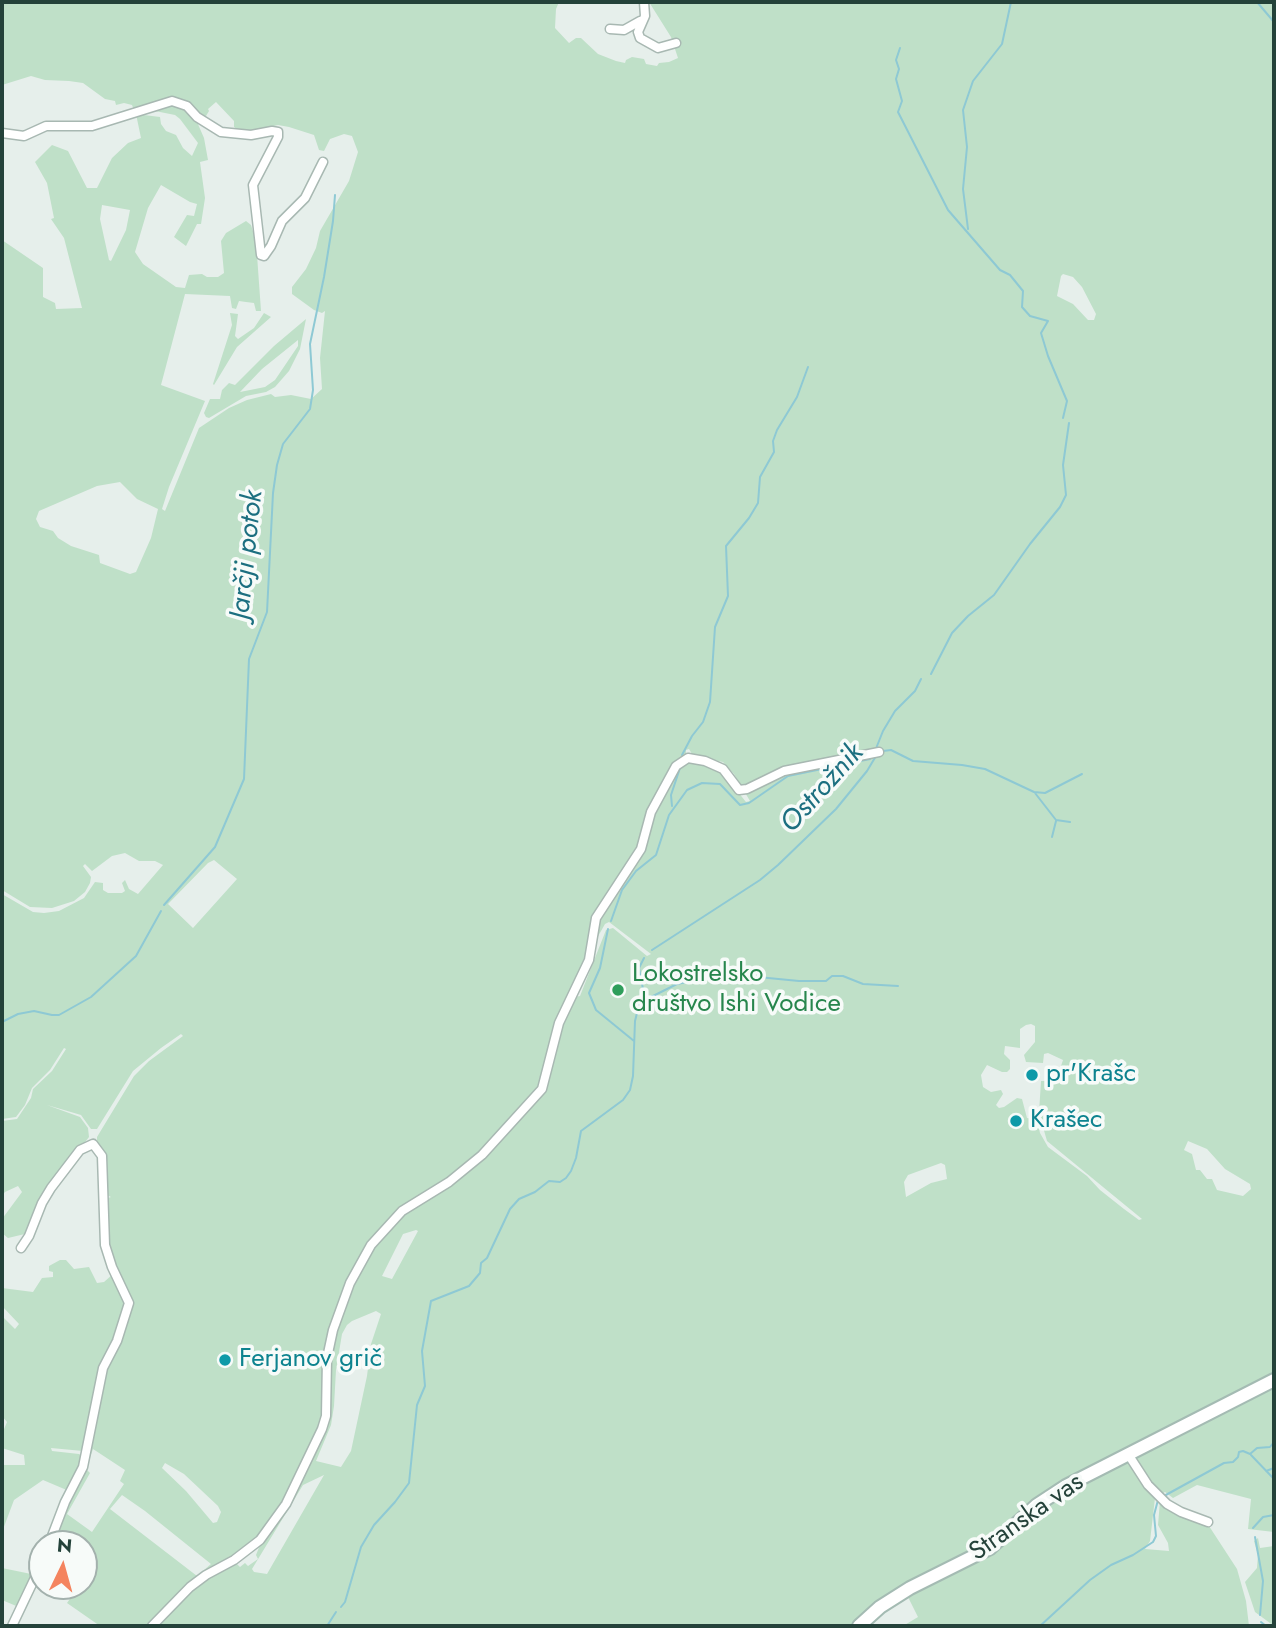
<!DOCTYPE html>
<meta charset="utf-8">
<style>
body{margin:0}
#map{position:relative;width:1276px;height:1628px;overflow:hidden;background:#e6efeb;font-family:Jost,sans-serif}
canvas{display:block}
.frame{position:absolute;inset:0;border:4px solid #24423a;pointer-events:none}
.north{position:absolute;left:28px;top:1530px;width:70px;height:70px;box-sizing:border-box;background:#f7fbf9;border:2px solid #a3b1ad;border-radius:50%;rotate:5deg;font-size:19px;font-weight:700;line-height:28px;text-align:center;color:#24423a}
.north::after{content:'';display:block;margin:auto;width:24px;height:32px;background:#f4845f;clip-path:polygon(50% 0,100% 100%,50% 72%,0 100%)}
</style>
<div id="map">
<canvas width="1276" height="1628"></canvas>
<div class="frame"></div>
<div class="north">N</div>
</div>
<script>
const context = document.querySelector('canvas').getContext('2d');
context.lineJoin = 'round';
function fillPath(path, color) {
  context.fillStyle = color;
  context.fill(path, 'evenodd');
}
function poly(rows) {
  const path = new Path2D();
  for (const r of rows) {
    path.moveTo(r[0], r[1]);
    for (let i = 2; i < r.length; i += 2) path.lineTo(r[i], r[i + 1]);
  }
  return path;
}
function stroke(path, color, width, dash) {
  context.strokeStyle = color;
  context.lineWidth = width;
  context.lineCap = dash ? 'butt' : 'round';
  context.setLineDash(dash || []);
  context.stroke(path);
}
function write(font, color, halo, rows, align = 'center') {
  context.font = font + ' Jost,sans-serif';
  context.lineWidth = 7;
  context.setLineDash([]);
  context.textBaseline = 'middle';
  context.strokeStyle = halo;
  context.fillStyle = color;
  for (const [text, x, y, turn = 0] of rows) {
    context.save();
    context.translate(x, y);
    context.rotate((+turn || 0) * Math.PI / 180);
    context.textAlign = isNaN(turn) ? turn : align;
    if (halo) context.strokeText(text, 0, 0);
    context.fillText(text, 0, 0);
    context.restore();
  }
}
fillPath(poly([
 [2,2,559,2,556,9,555,28,569,43,576,38,581,38,598,54,616,61,625,63,626,60,632,57,644,59,646,64,657,66,659,63,669,62,678,58,671,37,649,2,1274,2,1274,1376,1058,1487,1025,1509,988,1544,888,1598,855,1626,158,1626,166,1614,197,1584,235,1562,240,1567,245,1563,248,1566,258,1559,256,1555,262,1540,287,1505,323,1432,328,1416,329,1359,334,1335,350,1290,366,1255,377,1240,409,1208,438,1191,482,1158,545,1088,549,1078,559,1027,575,997,580,996,606,930,613,928,647,956,651,954,609,922,605,924,592,947,563,1006,554,1027,543,1082,535,1095,468,1166,441,1186,407,1204,374,1238,356,1265,328,1340,325,1356,324,1417,316,1441,273,1523,257,1543,243,1553,205,1574,177,1595,149,1626,100,1626,67,1603,72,1596,56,1586,84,1586,84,1544,52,1544,60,1520,84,1470,105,1369,121,1338,130,1309,130,1300,113,1268,105,1240,105,1199,111,1197,105,1194,103,1156,97,1144,97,1137,134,1076,149,1061,183,1036,181,1034,161,1048,133,1071,97,1129,91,1129,81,1115,47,1105,80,1117,88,1128,89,1137,50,1186,36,1211,29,1233,8,1238,2,1233,2,1219,22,1192,18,1186,5,1192,2,1196,2,1121,17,1119,31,1098,33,1089,52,1071,66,1049,64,1048,50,1070,32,1088,25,1105,16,1117,2,1119,2,970,4,967,2,965,2,894,33,912,44,913,59,911,84,898,95,882,103,883,103,890,108,893,122,893,125,891,122,883,125,880,129,889,138,894,163,865,155,861,139,861,125,853,112,856,92,871,85,864,83,866,91,877,90,883,85,892,74,901,52,908,30,907,2,890,2,240,43,268,43,297,55,303,56,309,82,308,64,238,51,219,54,218,47,183,35,162,52,145,68,151,87,188,97,188,112,158,128,143,141,138,136,114,160,117,161,124,166,131,176,135,183,148,192,156,198,143,180,119,175,115,145,109,176,103,185,106,194,115,204,138,208,160,200,162,205,198,201,224,197,224,186,246,174,237,187,215,194,216,197,204,190,202,161,185,148,208,135,252,143,264,176,287,185,288,189,275,202,274,207,277,218,277,224,273,221,241,226,233,246,221,251,225,256,241,261,311,256,311,254,303,246,302,239,301,236,309,232,308,230,296,185,294,161,385,205,401,169,487,162,509,165,511,199,428,229,408,247,400,271,394,275,397,291,395,311,399,322,389,320,358,325,311,322,313,314,310,292,294,292,287,306,269,316,248,320,231,349,181,358,152,352,136,344,134,330,139,324,151,319,150,314,135,289,127,278,125,248,132,240,131,234,127,234,121,216,102,208,109,209,111,206,116,199,116,187,104,175,100,134,110,132,105,124,103,116,105,115,101,105,99,83,83,69,81,45,80,31,76,2,85],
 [102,205,130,210,126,230,111,261,109,260,100,219],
 [1063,274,1073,277,1082,287,1096,314,1094,320,1088,320,1073,304,1057,296,1061,276],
 [120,482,137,499,158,509,151,538,136,572,130,574,100,563,99,555,71,546,58,538,53,531,40,527,36,519,39,511,97,486],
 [689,749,692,754,699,757,723,762,734,774,750,801,746,802,722,772,713,765,690,760,678,768,674,766,686,755,686,750],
 [214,860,237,879,193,928,168,904,208,863],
 [1031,1024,1035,1026,1035,1042,1024,1055,1026,1062,1043,1063,1044,1054,1048,1053,1063,1060,1058,1075,1051,1081,1041,1081,1039,1113,1047,1141,1142,1219,1139,1220,1124,1209,1100,1190,1087,1176,1048,1147,1040,1133,1037,1120,1027,1118,1022,1099,1017,1098,1004,1107,999,1108,996,1105,1003,1094,1001,1090,991,1092,983,1087,981,1075,987,1065,1002,1072,1007,1072,1010,1069,1010,1060,1004,1054,1005,1046,1020,1048,1020,1029,1026,1025],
 [1188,1141,1207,1149,1225,1169,1250,1184,1251,1189,1243,1196,1217,1190,1212,1179,1207,1179,1200,1170,1196,1170,1192,1154,1184,1150],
 [941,1163,945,1165,947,1179,931,1183,906,1197,904,1182,908,1175],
 [416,1230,418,1231,392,1279,382,1276,403,1234],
 [376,1311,381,1314,371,1344,367,1376,351,1451,341,1467,316,1461,331,1425,334,1406,336,1370,342,1334,347,1325,352,1321],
 [93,1449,125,1470,120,1481,124,1484,92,1532,67,1514,90,1473,86,1469],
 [165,1463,184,1474,218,1506,221,1512,217,1522,213,1523,186,1491,162,1468],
 [324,1475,267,1574,254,1572,252,1569,303,1485],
 [122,1495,145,1511,211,1564,197,1576,110,1509],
 [230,313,238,314,235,336,238,339,254,328,264,313,271,317,237,347,214,385,213,384,232,325],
 [306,319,300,349,289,371,275,387,266,392,246,396,209,418,206,417,204,413,210,399,220,399,222,390,229,383,235,385,274,346],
 [298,340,298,346,275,380,265,387,240,392,262,369],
 [60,1260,66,1260,74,1269,89,1267,97,1283,104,1282,113,1274,127,1304,111,1348,83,1451,51,1448,52,1451,79,1454,84,1457,69,1491,43,1480,14,1500,2,1532,2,1465,25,1465,24,1455,2,1448,2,1434,7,1422,2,1416,2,1316,15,1329,19,1324,2,1306,2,1288,33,1292,42,1278,53,1277,53,1272,49,1271,49,1266],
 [1274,1384,1274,1532,1248,1529,1251,1499,1197,1485,1173,1498,1165,1492,1160,1495,1135,1459,1135,1455],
 [1126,1462,1130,1463,1136,1470,1155,1498,1150,1541,1145,1549,1169,1551,1168,1543,1158,1525,1160,1501,1209,1526,1237,1569,1246,1601,1249,1626,903,1626,918,1617,907,1595,958,1570,1046,1503],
 [1258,1538,1260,1548,1274,1546,1274,1626,1255,1612,1245,1582,1257,1568,1258,1555,1254,1541],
 [2,1568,36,1575,21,1608,2,1600]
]), '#bfe0c8');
stroke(poly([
 [1257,2,1274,22],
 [900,48,896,60,899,69,896,79,902,101,898,112,948,210,1000,270,1010,275,1023,291,1022,307,1030,316,1048,321,1041,333,1048,356,1067,401,1063,418],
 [968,229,963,189,967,147,963,110,973,81,1002,44,1011,2],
 [931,674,952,633,968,616,994,595,1030,544,1060,507,1066,495,1063,465,1069,423],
 [875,751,883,731,895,711,915,691,921,679],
 [883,751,891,750,913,761,962,765,985,769,1034,792,1045,793,1082,774],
 [682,755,692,736,703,722,710,702,715,627,728,596,726,546,749,518,758,503,760,477,774,452,773,441,777,430,797,397,808,367],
 [1035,793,1056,820,1070,822],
 [672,806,671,795,680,768],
 [1052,837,1056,821],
 [164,905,215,847,244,779,249,659,267,612,273,493,277,465,283,444,310,409,313,390,310,344,324,277,333,221,335,195],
 [611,921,622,890,636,871,656,855,669,815,687,790,702,783,720,784,740,805,749,803,788,776,870,759],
 [608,929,600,968,589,993,596,1010,634,1041],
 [652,950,760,880,778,865,836,809,867,771,876,756],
 [639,1003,677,984,727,974,799,981,826,981,832,976,843,976,863,984,898,986],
 [2,1022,18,1014,34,1011,52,1015,59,1015,91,997,136,956,161,911],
 [1251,1455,1274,1479],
 [1266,1471,1274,1468],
 [1164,1496,1224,1463,1233,1462,1238,1457,1239,1452,1243,1451,1250,1454,1257,1448,1270,1447,1274,1442],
 [1253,1528,1263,1517,1274,1515],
 [1255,1537,1263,1581,1260,1615],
 [341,1607,345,1602,361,1547,374,1525,395,1502,409,1483,417,1405,425,1386,422,1351,431,1301,469,1286,480,1273,481,1263,487,1258,510,1209,519,1199,535,1192,549,1181,560,1182,566,1178,571,1171,576,1158,581,1131,623,1100,630,1090,633,1076,635,1021,643,989,639,968,644,958],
 [1261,1622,1266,1626],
 [327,1626,336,1612],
 [1040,1626,1090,1580,1111,1565,1133,1555,1153,1542,1156,1536,1154,1515,1158,1500]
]), '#8ec9d4', 2);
const street = poly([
 [644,2,645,16,638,32,640,38,658,48,676,43],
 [610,29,624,30,640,21],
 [2,133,24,136,46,126,92,126,172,101,187,106,197,117,221,132,251,135,272,131,278,132,278,137,253,185,261,255,264,256,271,246,282,221,305,198,323,162],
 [21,1248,29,1236,42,1203,51,1188,80,1150,93,1144,102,1156,105,1245,112,1267,129,1303,117,1341,103,1368,83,1467,65,1502,49,1544],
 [1128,1454,1148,1485,1167,1504,1181,1512,1208,1522],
 [12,1626,42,1563],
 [152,1626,190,1587,206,1575,234,1560,260,1540,286,1504,322,1429,326,1416,327,1358,333,1330,350,1283,371,1245,402,1211,449,1182,482,1155,542,1089,559,1023,589,960,596,918,641,849,651,812,676,766,688,758,705,761,723,769,739,790,747,789,784,771,879,752]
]);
const secondary = poly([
 [859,1626,880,1607,910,1588,990,1548,1037,1505,1066,1486,1274,1380]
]);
stroke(street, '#a8b8b2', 11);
stroke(secondary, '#a4bbb3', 16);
stroke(street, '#fff', 8);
stroke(secondary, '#fff', 12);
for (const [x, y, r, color] of [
 [618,990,7,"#2e9e5b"],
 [1032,1075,7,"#0f9aa8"],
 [1016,1121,7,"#0f9aa8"],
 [225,1360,7,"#0f9aa8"]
]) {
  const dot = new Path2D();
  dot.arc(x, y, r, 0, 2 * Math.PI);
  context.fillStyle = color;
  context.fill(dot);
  stroke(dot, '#f7fbf9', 2.5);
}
write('26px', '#27864d', '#f7fbf9', [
 ["Lokostrelsko",632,975],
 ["društvo Ishi Vodice",632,1005]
], 'left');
write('26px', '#0d838f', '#f7fbf9', [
 ["pr'Krašc",1046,1075],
 ["Krašec",1030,1121],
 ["Ferjanov grič",239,1360]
], 'left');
write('26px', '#24423a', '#f7fbf9', [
 ["Stranska vas",1027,1518,-35]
]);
write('italic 28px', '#1c6f80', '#f7fbf9', [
 ["Jarčji potok",248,555,-84],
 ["Ostrožnik",823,789,-48]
]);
</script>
